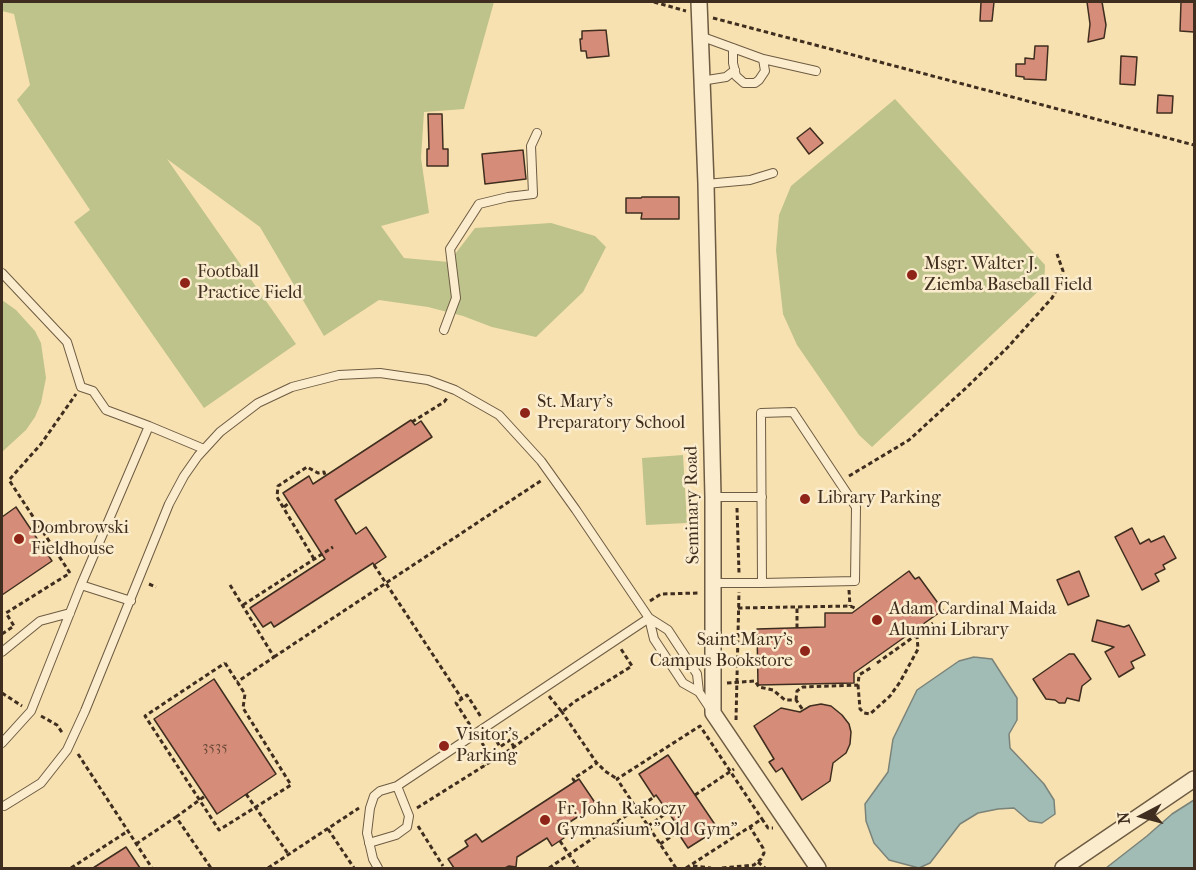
<!DOCTYPE html>
<meta charset="utf-8">
<style>
body{margin:0}
#map{position:relative;width:1196px;height:870px;overflow:hidden;background:#f8e1b0;font-family:"IM FELL French Canon",serif}
canvas{display:block}
.frame{position:absolute;inset:0;border:3px solid #3f2e1f;pointer-events:none}
.north{position:absolute;left:1112px;top:786px;width:60px;height:60px;-webkit-text-stroke:4px #faeccc;paint-order:stroke;rotate:264deg;font-size:16px;font-weight:700;line-height:24px;text-align:center;color:#3f2e1f}
.north::after{content:'';display:block;margin:auto;width:21px;height:27px;background:#3f2e1f;clip-path:polygon(50% 0,100% 100%,50% 72%,0 100%)}
</style>
<div id="map">
<canvas width="1196" height="870"></canvas>
<div class="frame"></div>
<div class="north">N</div>
</div>
<script>
const context = document.querySelector('canvas').getContext('2d');
context.lineJoin = 'round';
function fillPath(path, color) {
  context.fillStyle = color;
  context.fill(path, 'evenodd');
}
function poly(rows) {
  const path = new Path2D();
  for (const r of rows) {
    path.moveTo(r[0], r[1]);
    for (let i = 2; i < r.length; i += 2) path.lineTo(r[i], r[i + 1]);
  }
  return path;
}
function stroke(path, color, width, dash) {
  context.strokeStyle = color;
  context.lineWidth = width;
  context.lineCap = dash ? 'butt' : 'round';
  context.setLineDash(dash || []);
  context.stroke(path);
}
function write(font, color, halo, rows, align = 'center') {
  context.font = font + ' "IM FELL French Canon",serif';
  context.lineWidth = 5;
  context.setLineDash([]);
  context.textBaseline = 'middle';
  context.strokeStyle = halo;
  context.fillStyle = color;
  for (const [text, x, y, turn = 0] of rows) {
    context.save();
    context.translate(x, y);
    context.rotate((+turn || 0) * Math.PI / 180);
    context.textAlign = isNaN(turn) ? turn : align;
    if (halo) context.strokeText(text, 0, 0);
    context.fillText(text, 0, 0);
    context.restore();
  }
}
fillPath(poly([
 [2,2,494,2,464,109,424,112,421,158,429,213,381,226,404,258,449,262,475,228,551,223,595,236,606,247,583,292,536,337,492,327,463,316,428,307,379,300,324,336,260,227,167,159,296,344,204,408,74,222,90,210,17,100,30,85,14,14,2,11],
 [895,99,1045,265,1044,286,872,447,859,435,797,345,783,314,776,250,779,215,791,186],
 [2,300,16,310,35,331,41,343,46,378,41,403,35,417,26,430,2,452],
 [683,455,687,523,646,525,642,458]
]), '#bdc38b');
const water = poly([
 [974,657,992,659,1017,698,1017,720,1009,734,1010,748,1044,784,1054,800,1055,814,1042,823,1029,821,1014,808,998,809,978,813,960,824,930,863,919,868,889,860,874,843,866,821,865,804,888,772,893,739,917,690,959,661,974,657],
 [1194,800,1194,868,1106,868,1147,836,1172,814,1194,800]
]);
fillPath(water, '#a1bbb5');
stroke(water, '#7a8379', 1.5);
const building = poly([
 [981,2,994,2,992,21,980,21,981,2],
 [1087,2,1102,2,1106,25,1104,38,1088,42,1090,24,1087,2],
 [1181,2,1194,2,1194,32,1180,31,1181,2],
 [606,30,609,56,587,58,586,51,581,51,580,39,582,39,582,31,606,30],
 [1035,46,1048,46,1046,80,1024,79,1024,77,1016,76,1016,64,1025,64,1025,58,1034,59,1035,46],
 [1121,56,1137,57,1135,85,1120,84,1121,56],
 [1158,95,1173,96,1172,113,1157,113,1158,95],
 [428,114,442,114,443,149,448,149,448,166,427,166,427,149,429,149,428,114],
 [810,128,823,143,809,154,797,138,810,128],
 [523,150,526,179,485,184,482,154,523,150],
 [642,197,679,197,679,219,641,219,642,213,626,213,626,198,641,198,642,197],
 [411,420,415,425,421,421,432,437,335,500,356,534,366,527,386,557,374,565,373,563,274,627,271,622,263,627,250,608,325,559,283,493,309,476,313,484,411,420],
 [16,507,52,561,2,595,2,517,16,507],
 [1132,528,1140,544,1149,539,1151,542,1164,536,1176,558,1163,565,1165,569,1155,574,1159,581,1142,590,1115,537,1132,528],
 [909,571,915,579,919,577,943,610,854,673,854,683,758,685,757,629,825,627,825,613,852,613,909,571],
 [1079,571,1089,596,1068,605,1057,580,1079,571],
 [1097,620,1124,627,1129,625,1145,655,1131,662,1134,668,1119,677,1105,652,1114,647,1092,641,1097,620],
 [1069,654,1074,654,1091,679,1082,686,1079,701,1067,698,1065,703,1059,703,1055,700,1046,699,1033,679,1069,654],
 [214,679,276,774,217,814,154,719,214,679],
 [821,704,831,706,842,715,849,724,851,732,850,744,846,753,833,763,830,781,802,800,782,768,776,772,769,762,774,759,754,726,781,708,800,712,810,706,821,704],
 [668,755,718,829,688,848,672,824,675,822,668,812,656,795,654,797,639,774,668,755],
 [579,779,600,810,590,809,559,829,564,838,552,846,547,838,517,857,516,867,509,866,505,868,454,868,448,859,468,846,465,841,476,834,482,842,579,779],
 [126,847,140,868,93,868,126,847]
]);
fillPath(building, '#d58c78');
stroke(building, '#3f2e1f', 1.5);
const lane = poly([
 [700,36,763,59,765,71,759,80,755,83,744,83,736,76,733,63,733,48],
 [763,59,816,71],
 [701,81,726,77,735,70],
 [706,184,750,180,773,173],
 [2,273,67,342,81,387,93,391,106,410,149,426,81,585],
 [444,330,456,298,450,249,479,204,508,197,533,194,531,146,537,133],
 [793,412,856,507,855,581,762,583,761,413,793,412],
 [149,426,204,449],
 [713,497,762,497],
 [714,583,762,583],
 [649,618,668,630,697,674,699,692,711,710],
 [2,652,40,621,70,613],
 [2,743,31,711,81,585,131,601],
 [4,806,41,783,67,750,85,711,169,504,184,476,198,456,220,432,258,403,292,387,339,375,380,373,428,380,455,390,499,415,541,461,576,510,649,618,654,639,683,683,699,692],
 [369,843,396,835,407,827,409,816,397,786],
 [378,868,373,859,367,833,370,808,374,796,380,791,397,786,649,618]
]);
const street = poly([
 [699,2,706,184,713,497,713,713,818,868],
 [1063,868,1194,779]
]);
stroke(lane, '#6d5b43', 10);
stroke(street, '#6d5b43', 18);
stroke(poly([
 [654,2,686,11],
 [713,18,1194,145],
 [412,422,444,402,448,397],
 [849,476,909,440,967,387,1008,347,1052,298,1057,289,1063,271,1057,254],
 [284,507,289,503],
 [737,508,739,573],
 [314,559,277,497,278,486,307,467,318,473,324,472,325,475],
 [374,565,462,699],
 [70,573,9,480,41,444,76,394],
 [149,584,156,587],
 [230,585,274,657,237,682],
 [849,590,850,606],
 [650,601,661,594,699,593],
 [243,605,333,547],
 [738,608,850,606,857,609],
 [797,628,797,607],
 [2,634,14,626,6,613,70,573],
 [274,657,542,480],
 [225,663,245,694,243,708,291,785,219,830,145,716,225,663],
 [877,663,933,623],
 [727,683,755,681,759,687,773,690,785,700,796,700,803,710],
 [858,685,860,709,864,713,870,714,890,696,900,682,918,649,917,636],
 [2,693,22,706],
 [549,696,562,712,574,702,632,666,621,649],
 [796,700,797,691,803,687,858,685,859,675,872,667],
 [41,716,57,725,63,734],
 [736,720,739,592],
 [470,725,456,703,467,695,481,717],
 [493,735,500,747,510,740,514,747],
 [482,743,489,754,481,759,485,766],
 [78,754,152,868],
 [575,782,573,779,597,763],
 [246,794,289,855],
 [695,795,734,769],
 [417,808,514,747,562,712,596,762,605,771,617,779],
 [176,817,205,796],
 [616,823,621,830],
 [418,826,443,866],
 [648,826,668,812],
 [328,829,354,868],
 [560,841,578,868],
 [136,844,176,817,211,868],
 [660,844,678,832],
 [758,862,765,868],
 [693,866,711,868],
 [71,868,128,831],
 [268,868,359,808],
 [549,868,654,797],
 [676,868,617,779,700,726,762,819],
 [686,868,762,819,768,828,773,828],
 [722,868,754,865,761,859,764,853,763,848,750,827]
]), '#3f2e1f', 3, [4.5, 3]);
stroke(lane, '#faeccc', 8);
stroke(street, '#faeccc', 15);
for (const [x, y, r, color] of [
 [912,275,6,"#8f2418"],
 [185,283,6,"#8f2418"],
 [525,413,6,"#8f2418"],
 [805,499,6,"#8f2418"],
 [19,539,6,"#8f2418"],
 [877,620,6,"#8f2418"],
 [805,651,6,"#8f2418"],
 [444,746,6,"#8f2418"],
 [545,820,6,"#8f2418"]
]) {
  const dot = new Path2D();
  dot.arc(x, y, r, 0, 2 * Math.PI);
  context.fillStyle = color;
  context.fill(dot);
  stroke(dot, '#faeccc', 2);
}
write('15px', '#644635', null, [
 ["3535",215,747]
]);
write('18px', '#3f2e1f', '#faeccc', [
 ["Msgr. Walter J.",924,265],
 ["Ziemba Baseball Field",924,286],
 ["Football",197,273],
 ["Practice Field",197,294],
 ["St. Mary's",537,403],
 ["Preparatory School",537,424],
 ["Library Parking",817,499],
 ["Dombrowski",31,529],
 ["Fieldhouse",31,550],
 ["Adam Cardinal Maida",889,610],
 ["Alumni Library",889,631],
 ["Saint Mary’s",793,641,"right"],
 ["Campus Bookstore",793,662,"right"],
 ["Visitor's",456,736],
 ["Parking",456,757],
 ["Fr. John Rakoczy",557,810],
 ["Gymnasium \"Old Gym\"",557,831]
], 'left');
write('18px', '#3f2e1f', '#faeccc', [
 ["Seminary Road",693,505,-91]
]);
</script>
